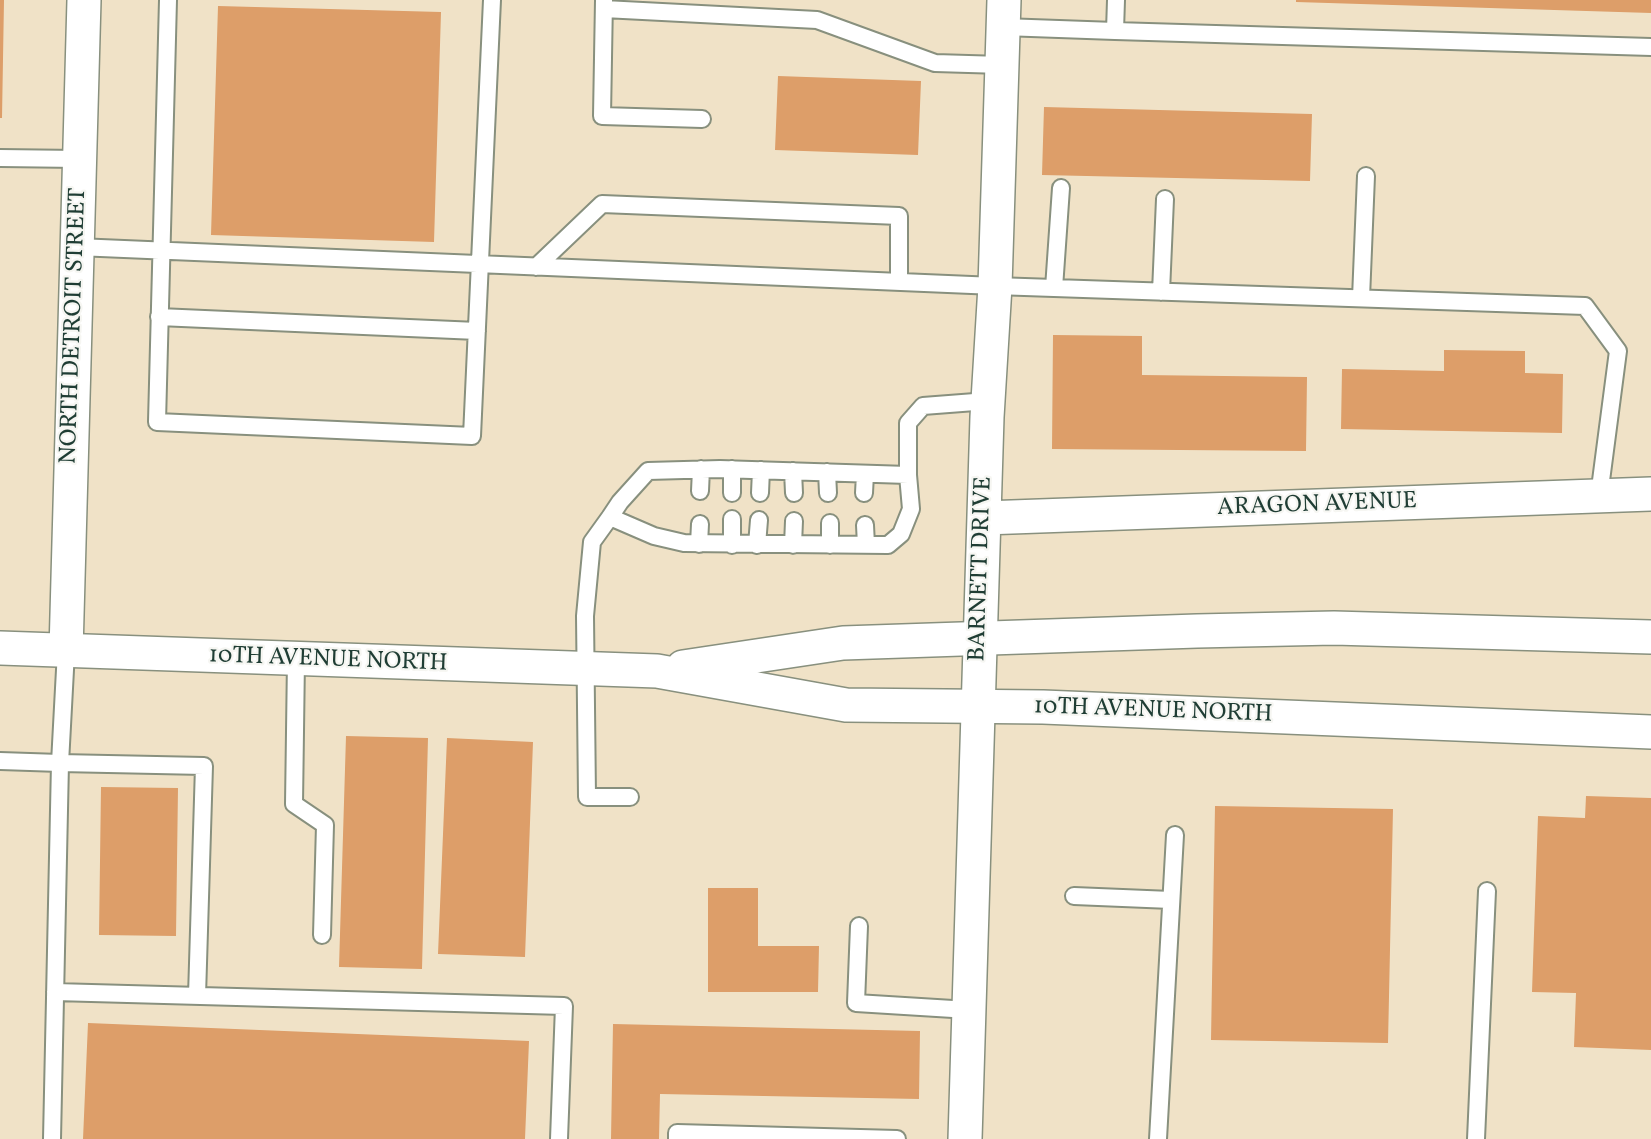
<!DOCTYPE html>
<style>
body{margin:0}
canvas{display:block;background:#f0e2c7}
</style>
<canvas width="1651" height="1139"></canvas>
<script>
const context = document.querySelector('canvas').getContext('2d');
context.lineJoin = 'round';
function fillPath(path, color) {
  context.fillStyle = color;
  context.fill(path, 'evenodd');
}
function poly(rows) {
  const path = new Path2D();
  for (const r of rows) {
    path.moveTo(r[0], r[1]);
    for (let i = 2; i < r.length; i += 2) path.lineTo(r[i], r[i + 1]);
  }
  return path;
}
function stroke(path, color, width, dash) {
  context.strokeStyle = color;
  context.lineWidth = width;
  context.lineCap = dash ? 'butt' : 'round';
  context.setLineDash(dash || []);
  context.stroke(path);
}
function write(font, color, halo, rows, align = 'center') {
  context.font = font + ' Vollkorn,serif';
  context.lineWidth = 4.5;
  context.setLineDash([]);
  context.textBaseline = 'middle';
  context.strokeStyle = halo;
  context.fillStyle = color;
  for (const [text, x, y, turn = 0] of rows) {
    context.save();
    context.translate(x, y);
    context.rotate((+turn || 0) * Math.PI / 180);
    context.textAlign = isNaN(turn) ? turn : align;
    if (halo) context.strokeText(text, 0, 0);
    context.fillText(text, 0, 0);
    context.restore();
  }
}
fillPath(poly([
 [0,0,4,0,2,118,0,118],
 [1296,0,1651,0,1651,13,1296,2],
 [218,6,441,12,434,242,211,235],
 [778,76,921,81,918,155,775,150],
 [1044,107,1312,114,1310,181,1042,175],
 [1053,335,1142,336,1142,375,1307,377,1306,451,1052,449],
 [1444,350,1525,351,1525,373,1563,374,1562,433,1341,429,1342,369,1444,371],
 [346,736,428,738,422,969,339,967],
 [447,738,533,742,525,957,438,954],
 [101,787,178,788,176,936,99,935],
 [1586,796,1651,798,1651,1050,1574,1047,1576,993,1532,992,1538,816,1585,818],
 [1215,806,1393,809,1388,1043,1211,1040],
 [708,888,758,888,758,946,819,946,818,992,708,992],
 [88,1023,529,1041,525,1139,83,1139],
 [613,1024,920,1031,919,1099,660,1094,659,1139,611,1139]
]), '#dd9e69');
const lane = poly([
 [168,0,157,422,472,436,492,0],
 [604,0,602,116,702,119],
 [1116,0,1115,31,1651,47],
 [604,9,817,20,935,63,1002,65],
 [1003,27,1115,31],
 [0,158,79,159],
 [77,247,995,286,1585,306,1618,351,1599,496],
 [536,267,602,204,899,216,899,282],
 [1054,288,1061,188],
 [1161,292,1165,199],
 [1361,298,1366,176],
 [159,317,477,331],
 [732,469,732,493],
 [793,471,794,493],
 [827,472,828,493],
 [908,475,908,423,923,406,988,401],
 [700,491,701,469],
 [760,493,761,470],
 [864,493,865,474],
 [610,517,654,536,684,543,888,545,901,534,911,509,908,475,720,469,648,471,620,502,610,517,592,542,585,616,587,797,630,797],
 [732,519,732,545],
 [830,523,830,545],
 [865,525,866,545],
 [699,544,700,524],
 [757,545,759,520],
 [793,545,794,521],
 [296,659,294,804,325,825,322,935],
 [0,761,60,763,66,651],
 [1074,896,1171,900],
 [859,926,856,1003,969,1010],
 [55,992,564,1006,559,1139],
 [52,1139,60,763,204,766,197,996],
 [677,1139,677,1133,897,1139],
 [1158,1139,1175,835],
 [1476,1139,1487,891]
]);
const street = poly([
 [984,518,1651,494],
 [66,651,84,0],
 [965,1139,987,417,995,286,1004,0]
]);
const secondary = poly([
 [0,648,657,671,846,705,1043,707,1651,732],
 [683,667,843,643,1197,631,1334,628,1651,637]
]);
stroke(lane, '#88907e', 20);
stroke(street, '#88907e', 36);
stroke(secondary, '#88907e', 36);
stroke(lane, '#fff', 16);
stroke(street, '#fff', 33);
stroke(secondary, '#fff', 33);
write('24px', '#1f3d34', '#f6f6f2', [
 ["NORTH DETROIT STREET",75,326,-88],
 ["ARAGON AVENUE",1317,506,-2],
 ["BARNETT DRIVE",982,569,-88],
 ["10TH AVENUE NORTH",328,661,2],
 ["10TH AVENUE NORTH",1153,712,2]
]);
</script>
